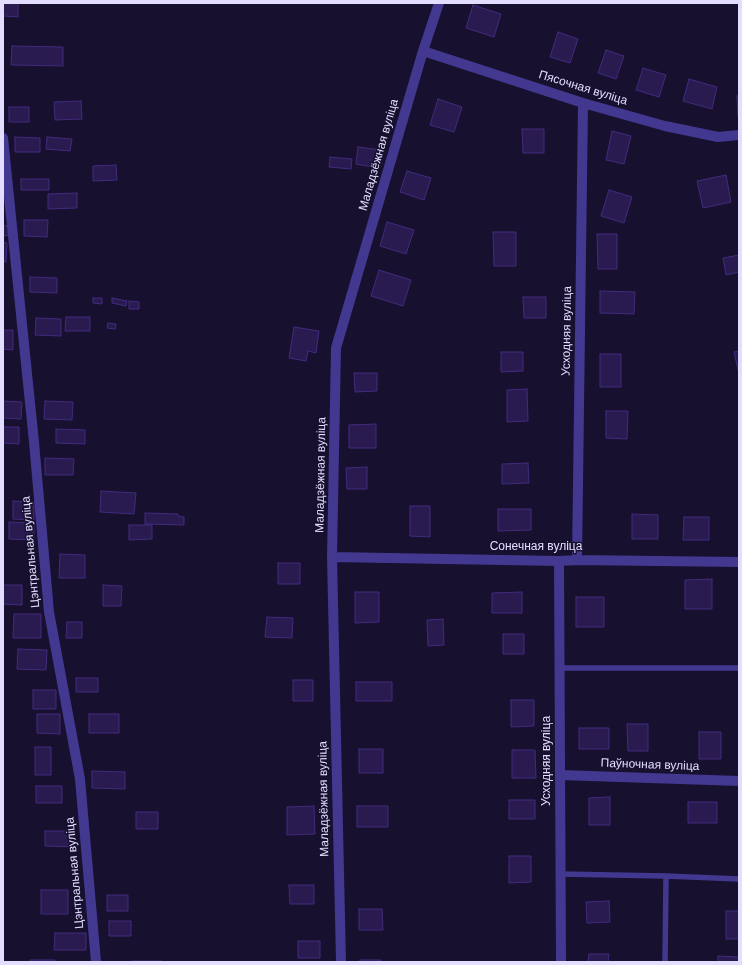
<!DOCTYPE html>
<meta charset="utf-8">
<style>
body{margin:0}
#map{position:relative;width:742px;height:965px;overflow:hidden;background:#17102e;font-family:Arial,sans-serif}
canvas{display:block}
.frame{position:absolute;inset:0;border:4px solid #e3ddff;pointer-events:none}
</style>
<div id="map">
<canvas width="742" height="965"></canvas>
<div class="frame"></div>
</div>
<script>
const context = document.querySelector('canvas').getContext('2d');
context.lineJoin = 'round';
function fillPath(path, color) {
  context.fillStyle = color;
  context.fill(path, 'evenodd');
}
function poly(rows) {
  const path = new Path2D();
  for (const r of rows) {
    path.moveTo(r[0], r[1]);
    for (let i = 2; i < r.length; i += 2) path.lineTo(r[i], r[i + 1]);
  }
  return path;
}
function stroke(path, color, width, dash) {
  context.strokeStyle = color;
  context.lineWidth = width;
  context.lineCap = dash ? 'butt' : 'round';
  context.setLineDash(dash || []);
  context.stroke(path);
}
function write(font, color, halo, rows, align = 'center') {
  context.font = font + ' Arial,sans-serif';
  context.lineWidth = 3;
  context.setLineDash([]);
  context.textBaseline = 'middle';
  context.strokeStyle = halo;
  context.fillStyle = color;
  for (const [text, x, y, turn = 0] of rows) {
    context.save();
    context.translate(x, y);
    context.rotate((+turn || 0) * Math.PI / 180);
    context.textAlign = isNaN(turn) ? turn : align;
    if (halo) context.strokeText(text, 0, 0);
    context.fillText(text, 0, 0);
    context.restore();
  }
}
const building = poly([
 [3,3,18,3,18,17,3,16,3,3],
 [473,5,501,14,494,37,466,28,473,5],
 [558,32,578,39,570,63,550,57,558,32],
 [12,46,63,47,63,66,11,65,12,46],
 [606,50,624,56,616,79,598,73,606,50],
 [643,68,666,75,659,97,636,90,643,68],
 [689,79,717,87,712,109,683,101,689,79],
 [737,96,739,96,739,116,738,116,737,96],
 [438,99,462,107,454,132,430,125,438,99],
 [81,101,82,119,55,120,54,102,81,101],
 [9,107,29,107,29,122,9,122,9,107],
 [522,129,544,129,544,153,523,153,522,129],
 [612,131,631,136,624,164,606,160,612,131],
 [15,137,40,138,40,152,15,152,15,137],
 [47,137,72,139,70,151,46,149,47,137],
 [358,147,381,150,378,168,356,164,358,147],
 [330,157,352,159,351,169,329,167,330,157],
 [116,165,117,180,93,181,93,166,116,165],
 [407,171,431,178,424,200,400,192,407,171],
 [726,175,731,202,703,208,697,181,726,175],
 [21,179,49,179,49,190,21,190,21,179],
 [609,190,632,197,624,223,601,216,609,190],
 [77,193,77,208,48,209,48,194,77,193],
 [24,220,48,220,47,237,24,236,24,220],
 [387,222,414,230,406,254,380,246,387,222],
 [10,225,11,235,3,236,3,226,10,225],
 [493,232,516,232,516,266,494,266,493,232],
 [597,234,617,234,617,269,598,269,597,234],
 [3,242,7,243,6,262,3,262,3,242],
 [739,255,739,272,726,275,723,258,739,255],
 [379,270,411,280,403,306,371,296,379,270],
 [30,277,57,278,57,293,30,292,30,277],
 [600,291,635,292,634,314,600,313,600,291],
 [523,297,546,297,546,318,524,318,523,297],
 [93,298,102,298,102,304,93,303,93,298],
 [112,298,127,301,126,306,112,303,112,298],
 [129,301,139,302,139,309,129,309,129,301],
 [66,317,90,317,90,331,65,331,66,317],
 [36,318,61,319,61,336,35,335,36,318],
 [108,323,116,324,115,329,107,328,108,323],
 [294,327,319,331,316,353,308,351,306,361,289,358,294,327],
 [3,330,13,330,13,350,3,349,3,330],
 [739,351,739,374,734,352,739,351],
 [501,352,523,352,523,371,501,372,501,352],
 [600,354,621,354,621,387,600,387,600,354],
 [354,373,377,373,377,391,355,392,354,373],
 [527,389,528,421,507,422,507,390,527,389],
 [3,401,22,402,21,419,3,418,3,401],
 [45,401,73,402,72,420,44,419,45,401],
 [606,411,628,411,627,439,606,438,606,411],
 [376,424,376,448,349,448,349,425,376,424],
 [3,427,19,427,19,444,3,443,3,427],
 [56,429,85,430,85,444,56,443,56,429],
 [45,458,74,459,73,475,45,475,45,458],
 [528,463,529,483,502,484,502,464,528,463],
 [367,467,367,489,347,489,346,468,367,467],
 [101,491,136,493,134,514,100,512,101,491],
 [13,501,34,502,34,520,13,519,13,501],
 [410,506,430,506,430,537,410,536,410,506],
 [498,509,531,509,531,530,498,531,498,509],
 [145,513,178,514,178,516,184,517,184,525,145,524,145,513],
 [632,514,658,515,658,539,632,539,632,514],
 [684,517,709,517,709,540,683,540,684,517],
 [9,522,34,523,34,540,9,539,9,522],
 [129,525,152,525,152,539,129,540,129,525],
 [60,554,85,555,85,578,59,578,60,554],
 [278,563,300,563,300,584,278,584,278,563],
 [712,579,712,609,685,609,685,580,712,579],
 [3,585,22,585,22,605,3,604,3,585],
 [103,585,122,586,121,606,103,606,103,585],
 [355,592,379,592,379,622,355,623,355,592],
 [522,592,522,613,492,613,492,593,522,592],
 [576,597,604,597,604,627,576,627,576,597],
 [14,614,41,614,41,638,13,638,14,614],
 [267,617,293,618,292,638,265,637,267,617],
 [443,619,444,645,428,646,427,620,443,619],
 [67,622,82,622,82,638,66,638,67,622],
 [503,634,524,634,524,654,503,654,503,634],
 [18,649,47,650,46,670,17,669,18,649],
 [76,678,98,678,98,692,76,692,76,678],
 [293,680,313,680,313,701,293,701,293,680],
 [356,682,392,682,392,701,356,701,356,682],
 [33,690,56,690,56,709,33,709,33,690],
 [511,700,534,700,534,726,511,727,511,700],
 [37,714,60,714,60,734,37,733,37,714],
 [89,714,119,714,119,733,89,733,89,714],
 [627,724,648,724,648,751,628,751,627,724],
 [579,728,609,728,609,749,579,749,579,728],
 [699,732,721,732,721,759,699,759,699,732],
 [35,747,51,747,51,775,35,775,35,747],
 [359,749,383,749,383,773,359,773,359,749],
 [512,750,535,750,536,778,512,778,512,750],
 [92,771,125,772,125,789,92,788,92,771],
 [36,786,62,786,62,803,36,803,36,786],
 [610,797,610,825,589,825,589,798,610,797],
 [509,800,535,800,535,819,509,819,509,800],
 [688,802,717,802,717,823,688,823,688,802],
 [314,806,315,834,287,835,287,807,314,806],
 [357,806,388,806,388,827,357,827,357,806],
 [136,812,158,812,158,829,136,829,136,812],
 [45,831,75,831,75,847,45,846,45,831],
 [509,856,531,856,531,882,509,883,509,856],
 [289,885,314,885,314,904,290,904,289,885],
 [41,890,68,890,68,914,41,914,41,890],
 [107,895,128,895,128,911,107,911,107,895],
 [609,901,610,922,587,923,586,902,609,901],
 [359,909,382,909,383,930,359,930,359,909],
 [726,911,739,911,739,939,726,939,726,911],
 [109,921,131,921,131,936,109,936,109,921],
 [55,933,86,933,86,950,54,950,55,933],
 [298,941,320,941,320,958,298,958,298,941],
 [589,954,609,954,608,962,588,962,589,954],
 [718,956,739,957,739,962,718,962,718,956],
 [30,960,55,960,55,962,30,962,30,960],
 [360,960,381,960,381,962,360,962,360,960],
 [132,961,162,961,162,962,132,962,132,961]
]);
fillPath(building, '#291b50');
stroke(building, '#422b7e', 1);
stroke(poly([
 [559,668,739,668],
 [560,874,666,876,665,962],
 [666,876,739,879]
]), '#423890', 5.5);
stroke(poly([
 [423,51,583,103,665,126,718,137,739,135],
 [3,138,34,442,49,612,80,779,96,962],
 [332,557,559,561,577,560,739,562],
 [577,560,583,103],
 [559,561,561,962],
 [560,775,739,781],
 [341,962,332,557,336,348,423,51,439,3]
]), '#423890', 10);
write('12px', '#e3ddff', '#17102e', [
 ["Пясочная вуліца",583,88,17],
 ["Маладзёжная вуліца",379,155,-74],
 ["Усходняя вуліца",567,331,-89],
 ["Маладзёжная вуліца",321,475,-89],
 ["Сонечная вуліца",536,547],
 ["Цэнтральная вуліца",31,552,-95],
 ["Усходняя вуліца",547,761,-90],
 ["Паўночная вуліца",650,765,2],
 ["Маладзёжная вуліца",324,799,-91],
 ["Цэнтральная вуліца",75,873,-95]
]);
</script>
